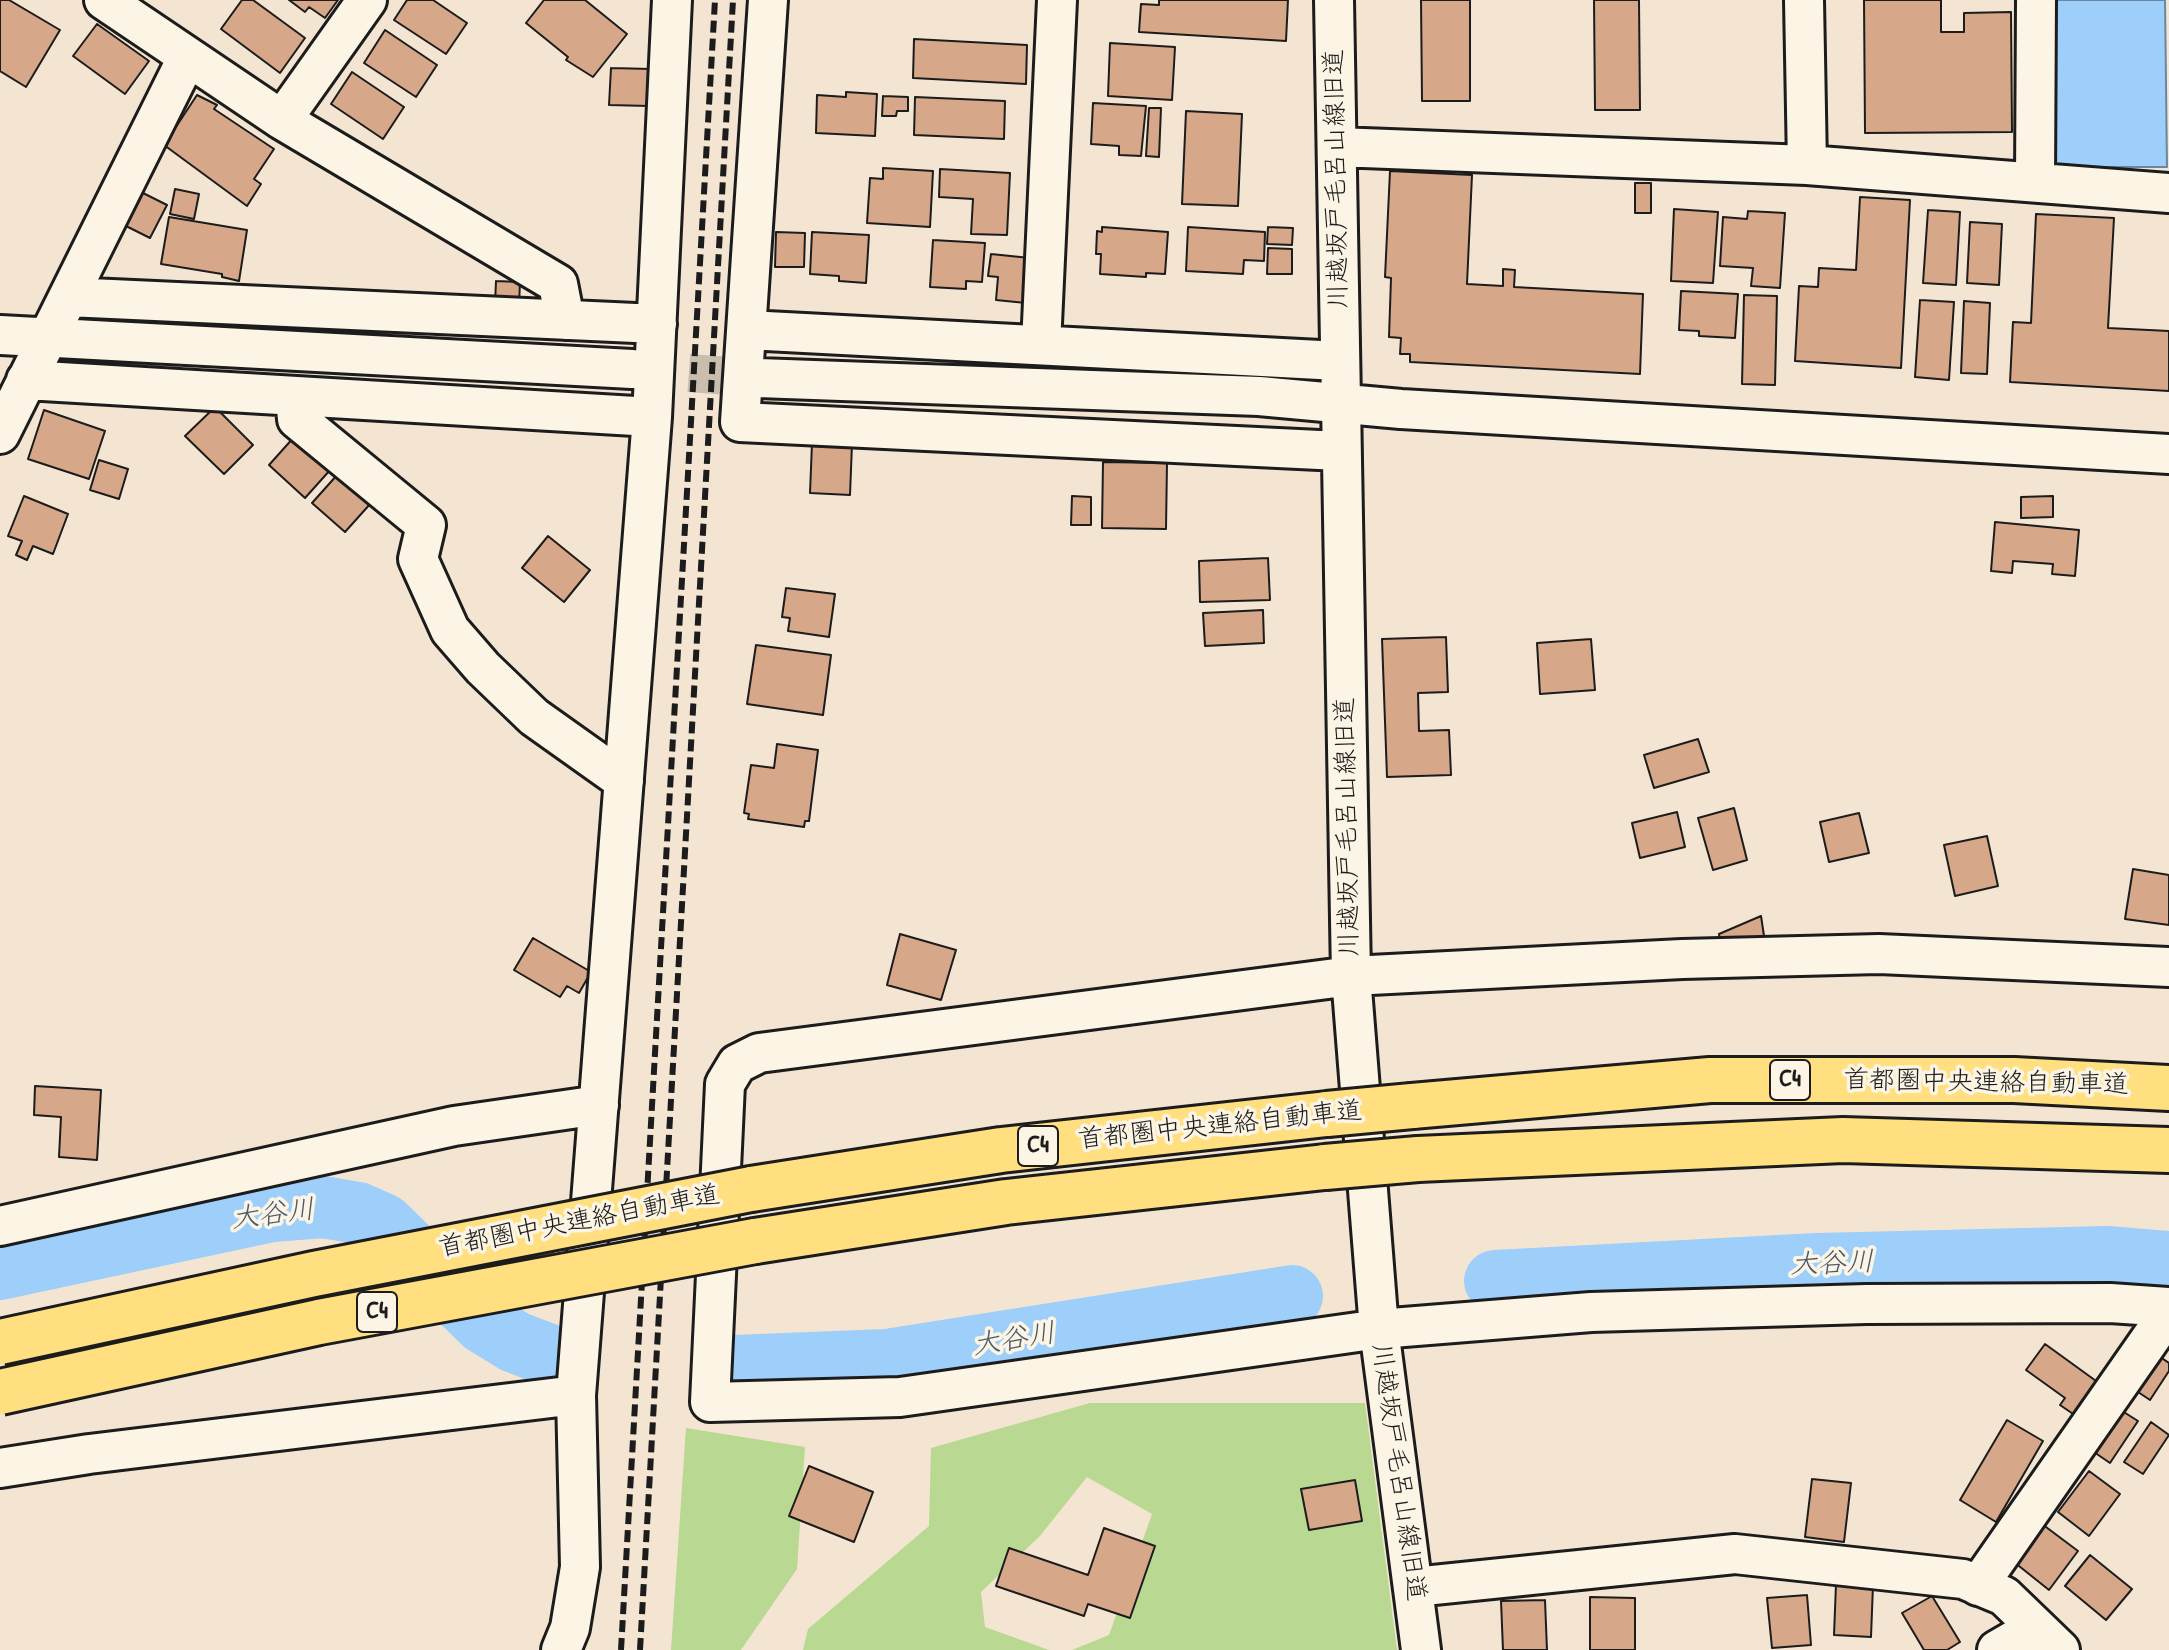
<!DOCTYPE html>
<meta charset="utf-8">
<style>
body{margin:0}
canvas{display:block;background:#f4e5d2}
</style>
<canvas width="2169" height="1650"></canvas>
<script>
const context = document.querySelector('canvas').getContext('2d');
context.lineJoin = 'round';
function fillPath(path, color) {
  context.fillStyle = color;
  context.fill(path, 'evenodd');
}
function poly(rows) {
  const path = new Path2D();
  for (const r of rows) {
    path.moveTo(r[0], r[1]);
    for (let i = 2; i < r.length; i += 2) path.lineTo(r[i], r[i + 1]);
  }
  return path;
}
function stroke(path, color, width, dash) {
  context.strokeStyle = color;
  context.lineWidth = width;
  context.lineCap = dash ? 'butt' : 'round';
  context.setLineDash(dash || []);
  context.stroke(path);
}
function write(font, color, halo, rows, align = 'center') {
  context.font = font + ' "Patrick Hand","Klee One",sans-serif';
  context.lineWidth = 7;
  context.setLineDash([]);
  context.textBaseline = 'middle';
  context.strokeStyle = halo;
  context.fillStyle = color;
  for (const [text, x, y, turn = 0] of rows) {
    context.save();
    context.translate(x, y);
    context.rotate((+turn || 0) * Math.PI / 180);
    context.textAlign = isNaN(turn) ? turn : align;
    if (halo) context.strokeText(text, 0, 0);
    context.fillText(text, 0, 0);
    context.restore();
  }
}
fillPath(poly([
 [1090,1403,1365,1403,1397,1650,1072,1650,1109,1635,1152,1514,1087,1477,1040,1536,981,1592,985,1627,1049,1650,803,1650,808,1629,929,1526,931,1448],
 [686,1428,805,1447,797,1569,741,1650,671,1650]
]), '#b9d891');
const water = poly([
 [2054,0,2165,0,2167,167,2055,167,2054,0]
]);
fillPath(water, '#9ecefa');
stroke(water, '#6a87a1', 2);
stroke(poly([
 [0,1269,272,1211,323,1207,358,1213,383,1224,484,1323,515,1342,549,1355],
 [1495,1281,1817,1264,2107,1257,2169,1262],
 [734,1366,886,1360,1292,1296]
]), '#9ecefa', 62);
const building = poly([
 [0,0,9,0,60,30,26,87,0,71,0,0],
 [242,0,253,0,305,38,280,73,221,29,242,0],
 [289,0,338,0,325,18,309,7,305,12,289,0],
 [407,0,433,0,467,23,446,54,394,20,407,0],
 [544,0,585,0,627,34,593,77,566,60,568,57,526,23,544,0],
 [1159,0,1288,0,1286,41,1139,32,1141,4,1159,5,1159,0],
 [1421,0,1470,0,1470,101,1422,101,1421,0],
 [1594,0,1639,0,1640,110,1595,110,1594,0],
 [1864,0,1941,0,1941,32,1964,32,1964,13,2011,12,2012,132,1865,133,1864,0],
 [97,24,149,61,125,94,73,56,97,24],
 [385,30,437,65,416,97,364,63,385,30],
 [914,39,1027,45,1026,84,913,78,914,39],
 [1110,43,1175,47,1172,100,1108,96,1110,43],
 [611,68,651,69,649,106,609,105,611,68],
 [352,72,404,107,383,139,331,104,352,72],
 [846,92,877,94,875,136,816,133,817,95,846,97,846,92],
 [197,95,217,105,214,109,274,149,254,179,261,184,247,206,164,145,197,95],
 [883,96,908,97,908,111,897,111,896,116,882,116,883,96],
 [915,97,1005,101,1004,139,914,135,915,97],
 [1093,103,1146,106,1141,156,1119,155,1119,146,1091,144,1093,103],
 [1149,108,1161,108,1159,157,1146,156,1149,108],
 [1186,111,1242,114,1238,206,1182,204,1186,111],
 [883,168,933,171,930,227,867,223,870,178,883,179,883,168],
 [940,169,1010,173,1007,235,971,234,973,199,939,197,940,169],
 [1390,171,1472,175,1467,284,1503,286,1503,269,1515,270,1514,287,1643,294,1640,374,1410,362,1410,354,1400,354,1401,338,1389,337,1391,278,1385,277,1390,171],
 [1635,183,1651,183,1651,213,1635,213,1635,183],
 [175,189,199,194,194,219,170,214,175,189],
 [143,193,167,205,150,238,126,226,143,193],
 [1860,197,1910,200,1901,368,1795,361,1799,286,1818,287,1819,268,1856,270,1860,197],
 [1674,209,1718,212,1713,283,1671,281,1674,209],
 [1928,210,1960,212,1956,285,1923,283,1928,210],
 [1748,211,1785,213,1780,288,1751,286,1753,268,1720,266,1723,217,1747,219,1748,211],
 [2036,214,2114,218,2108,328,2169,331,2169,391,2010,382,2013,322,2031,323,2036,214],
 [169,217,247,230,239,281,222,277,222,274,161,264,169,217],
 [1970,222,2002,224,1999,285,1967,283,1970,222],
 [1102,227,1168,232,1165,274,1146,273,1146,277,1100,274,1101,254,1096,254,1097,231,1102,232,1102,227],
 [1188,227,1265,232,1264,261,1244,260,1243,274,1186,271,1188,227],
 [1268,227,1293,228,1292,245,1267,244,1268,227],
 [776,232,805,233,804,267,775,267,776,232],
 [812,232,869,235,866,283,839,281,839,276,810,274,812,232],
 [933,240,985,243,982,282,966,281,966,289,930,287,933,240],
 [1268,248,1292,249,1292,274,1267,274,1268,248],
 [991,254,1030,258,1026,303,996,300,998,277,988,276,991,254],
 [496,281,520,282,519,305,495,304,496,281],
 [1681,291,1738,294,1735,338,1699,336,1699,331,1679,330,1681,291],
 [1744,295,1777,296,1775,385,1742,384,1744,295],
 [1920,300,1954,302,1949,380,1915,377,1920,300],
 [1964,301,1990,303,1987,374,1961,373,1964,301],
 [215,407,253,445,224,474,185,436,215,407],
 [44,410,105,431,89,479,28,459,44,410],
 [295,436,331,469,305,498,269,465,295,436],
 [812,443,852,444,850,495,810,493,812,443],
 [99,460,128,469,119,499,90,490,99,460],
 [1103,462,1167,463,1166,529,1102,528,1103,462],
 [338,474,371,503,345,532,312,503,338,474],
 [24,496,68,514,53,554,33,546,27,560,16,555,22,541,8,536,24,496],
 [1072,496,1091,497,1091,525,1071,525,1072,496],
 [2053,496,2053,517,2021,518,2021,497,2053,496],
 [1995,522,2079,530,2075,576,2052,574,2053,564,2013,561,2012,573,1991,571,1995,522],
 [548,536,590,570,564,602,522,568,548,536],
 [1268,558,1270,600,1200,602,1199,561,1268,558],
 [786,588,835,594,829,637,788,631,790,618,782,617,786,588],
 [1263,610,1264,643,1205,646,1203,613,1263,610],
 [1446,637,1448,692,1418,693,1419,731,1449,730,1451,775,1387,777,1382,639,1446,637],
 [1591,639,1595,690,1540,694,1537,643,1591,639],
 [756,645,831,655,823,715,747,704,756,645],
 [1698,739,1709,772,1654,788,1644,755,1698,739],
 [777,744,818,750,809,821,805,821,804,827,748,819,749,814,744,813,751,765,774,768,777,744],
 [1734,808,1747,860,1713,870,1698,818,1734,808],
 [1677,812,1685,847,1640,858,1632,823,1677,812],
 [1859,813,1869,853,1829,862,1820,822,1859,813],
 [1987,836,1998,886,1955,896,1944,845,1987,836],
 [2133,869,2169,875,2169,925,2125,919,2133,869],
 [1761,916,1766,949,1722,954,1719,934,1761,916],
 [900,934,956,950,941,1000,887,985,900,934],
 [533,938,591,972,579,993,567,986,560,997,514,970,533,938],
 [35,1086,101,1090,97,1160,59,1157,61,1117,34,1115,35,1086],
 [2045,1344,2103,1386,2079,1418,2060,1405,2065,1398,2026,1370,2045,1344],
 [2154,1353,2169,1363,2169,1371,2150,1400,2132,1388,2154,1353],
 [2119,1409,2138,1421,2110,1463,2091,1450,2119,1409],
 [2007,1420,2043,1441,1996,1522,1960,1500,2007,1420],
 [2151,1422,2169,1435,2143,1474,2124,1462,2151,1422],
 [809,1466,873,1492,854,1542,789,1516,809,1466],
 [2089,1471,2120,1494,2089,1536,2058,1512,2089,1471],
 [1812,1479,1851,1483,1844,1542,1805,1537,1812,1479],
 [1355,1480,1362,1521,1309,1530,1301,1489,1355,1480],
 [2042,1524,2078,1551,2049,1590,2014,1562,2042,1524],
 [1104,1528,1155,1546,1130,1618,1088,1604,1084,1616,996,1586,1009,1548,1088,1575,1104,1528],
 [2090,1555,2132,1589,2106,1620,2065,1586,2090,1555],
 [1836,1584,1873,1585,1871,1637,1834,1635,1836,1584],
 [1807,1595,1811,1645,1772,1648,1767,1598,1807,1595],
 [1932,1596,1960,1642,1947,1650,1924,1650,1902,1613,1932,1596],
 [1590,1597,1635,1598,1635,1650,1590,1650,1590,1597],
 [1545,1600,1547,1650,1503,1650,1501,1601,1545,1600]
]);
fillPath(building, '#d6a788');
stroke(building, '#1c1c1c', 2);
stroke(poly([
 [632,369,758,378]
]), '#c9bdae', 38, [38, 19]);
const minor = poly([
 [104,0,282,120,558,284,565,320],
 [768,0,740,422,1340,451],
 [1334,0,1351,976,1379,1329,1421,1650],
 [1804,0,1807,165],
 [282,120,367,0],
 [1337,147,1807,165,2169,193],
 [2035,182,2036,0],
 [68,297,657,324],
 [747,330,1339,361],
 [0,335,632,369],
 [1041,345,1057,0],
 [758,378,1259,396,1401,409,2169,454],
 [26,380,652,417,672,0],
 [295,397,297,419,426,525,418,559,450,630,483,668,534,717,624,781],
 [0,434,187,58],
 [2169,967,1879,954,1682,959,1351,976,759,1053,737,1064,725,1084,710,1402,900,1397,1379,1329,1591,1312,1866,1304,2110,1303,2169,1307],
 [0,1226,454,1126,599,1105],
 [0,1468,89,1454,576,1395,652,417],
 [1978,1586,2169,1312],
 [1414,1587,1735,1554,1963,1579,2004,1596,2060,1650],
 [561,1650,570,1628,580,1567,576,1395],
 [1997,1650,2035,1628]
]);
const highway = poly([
 [1412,1106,1710,1080,2014,1080,2169,1088],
 [1418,1159,1843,1140,2169,1150],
 [751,1189,1001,1150,1327,1114],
 [755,1241,1006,1202,1325,1167]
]);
stroke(minor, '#1c1c1c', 44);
stroke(highway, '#1c1c1c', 50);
stroke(minor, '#fcf5e5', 38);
stroke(highway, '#ffdf80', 44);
stroke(poly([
 [621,1650,715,0],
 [640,1650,733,0]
]), '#1c1c1c', 6, [12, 6]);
const highwayBridge = poly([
 [1327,1114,1412,1106],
 [1325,1167,1418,1159],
 [0,1342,314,1274,751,1189],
 [0,1392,319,1322,755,1241]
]);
stroke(highwayBridge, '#1c1c1c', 50, []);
stroke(highwayBridge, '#ffdf80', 44);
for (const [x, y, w] of [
 [1790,1080,40],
 [1038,1146,40],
 [377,1312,40]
]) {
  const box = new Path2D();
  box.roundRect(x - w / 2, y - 20, w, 40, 6);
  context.fillStyle = '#fcf5e5';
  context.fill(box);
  stroke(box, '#1c1c1c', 2);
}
write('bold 24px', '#1c1c1c', null, [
 ["C4",1790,1080],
 ["C4",1038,1146],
 ["C4",377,1312]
]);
write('26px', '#1c1c1c', '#fcf5e5', [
 ["川越坂戸毛呂山線旧道",1337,179,-91],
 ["川越坂戸毛呂山線旧道",1348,827,-91],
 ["首都圏中央連絡自動車道",1986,1083,1],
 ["首都圏中央連絡自動車道",1220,1126,-6],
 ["首都圏中央連絡自動車道",579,1222,-11],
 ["川越坂戸毛呂山線旧道",1398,1472,82]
]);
write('italic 28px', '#4a5a6a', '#fcf5e5', [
 ["大谷川",273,1215,-7],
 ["大谷川",1832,1264,-2],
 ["大谷川",1014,1340,-9]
]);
</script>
